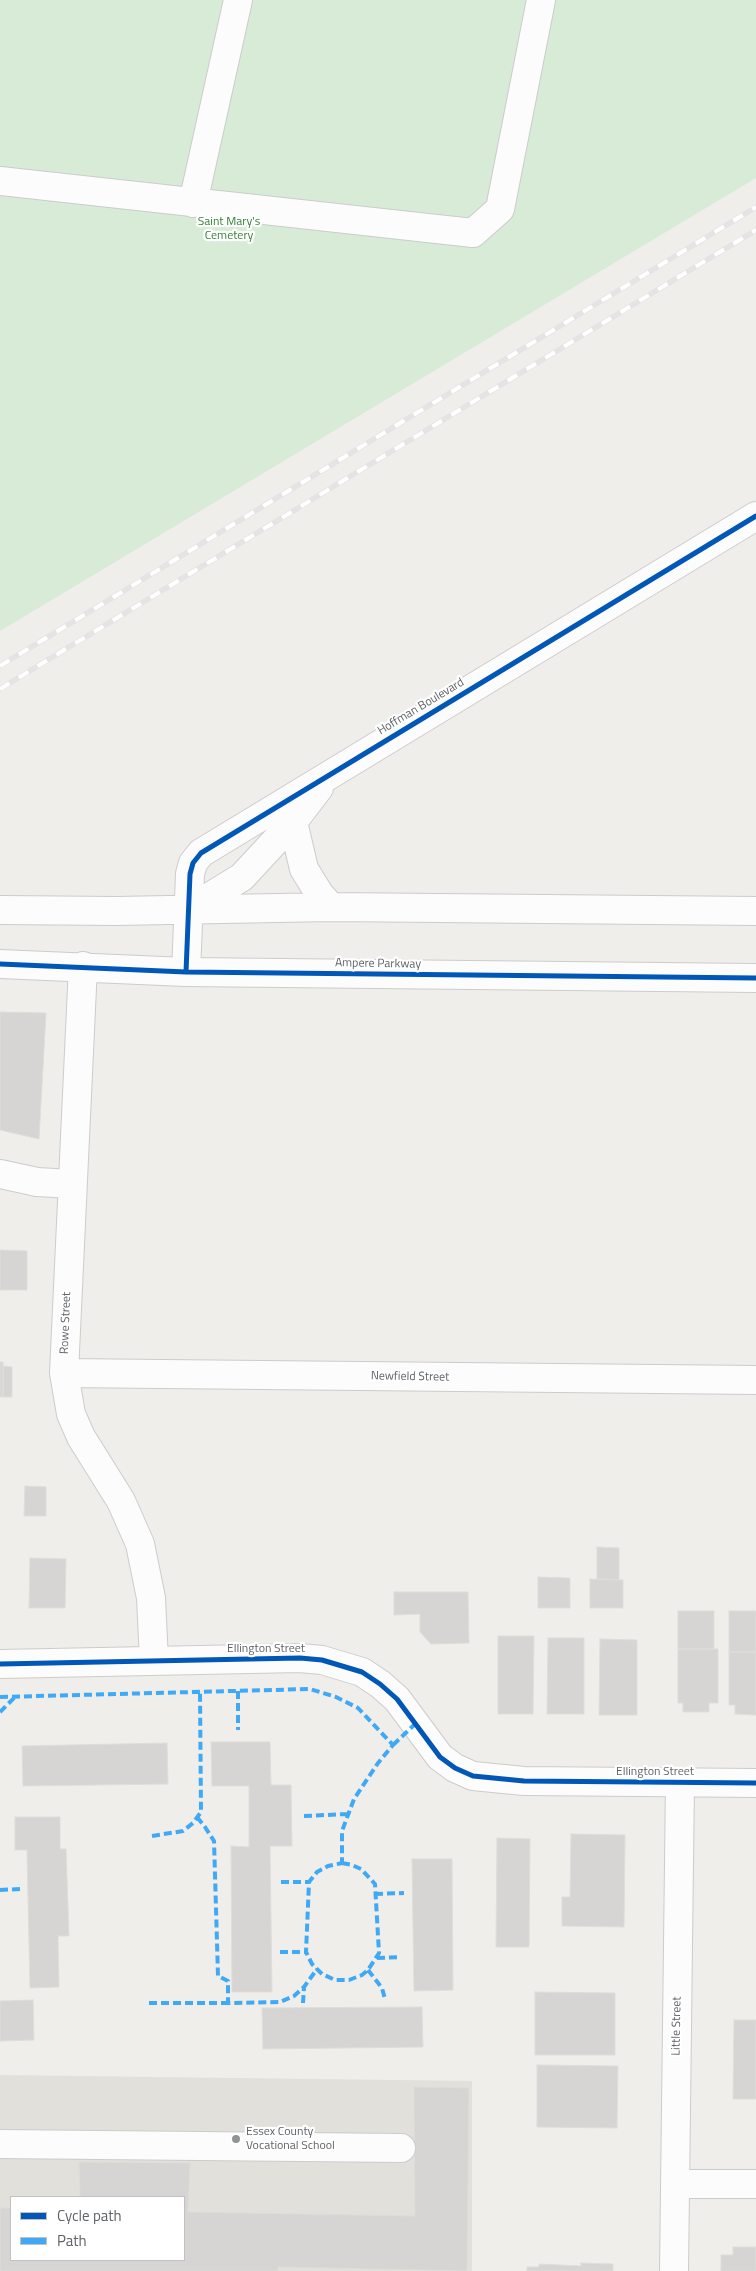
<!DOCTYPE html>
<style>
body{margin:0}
#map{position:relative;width:756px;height:2271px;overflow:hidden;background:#efeeea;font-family:"Titillium Web",sans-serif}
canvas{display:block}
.legend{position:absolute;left:10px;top:2196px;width:175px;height:65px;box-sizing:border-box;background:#fff;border:1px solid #bfc1c3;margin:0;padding:6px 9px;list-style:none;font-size:15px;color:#5f6368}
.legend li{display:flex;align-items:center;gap:10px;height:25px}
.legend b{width:25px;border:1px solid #bfc1c3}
</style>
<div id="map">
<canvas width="756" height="2271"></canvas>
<ul class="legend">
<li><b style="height:6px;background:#0057b8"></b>Cycle path</li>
<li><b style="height:6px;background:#3fa9f5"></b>Path</li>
</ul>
</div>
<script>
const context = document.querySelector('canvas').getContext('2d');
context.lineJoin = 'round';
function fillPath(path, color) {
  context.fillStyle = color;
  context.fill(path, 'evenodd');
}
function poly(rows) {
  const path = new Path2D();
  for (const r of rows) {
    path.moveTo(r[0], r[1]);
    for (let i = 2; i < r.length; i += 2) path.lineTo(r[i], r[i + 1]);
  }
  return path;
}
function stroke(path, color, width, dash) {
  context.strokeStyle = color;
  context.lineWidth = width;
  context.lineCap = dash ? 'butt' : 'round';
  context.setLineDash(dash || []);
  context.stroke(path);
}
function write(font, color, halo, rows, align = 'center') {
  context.font = font + ' "Titillium Web",sans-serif';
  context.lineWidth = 4.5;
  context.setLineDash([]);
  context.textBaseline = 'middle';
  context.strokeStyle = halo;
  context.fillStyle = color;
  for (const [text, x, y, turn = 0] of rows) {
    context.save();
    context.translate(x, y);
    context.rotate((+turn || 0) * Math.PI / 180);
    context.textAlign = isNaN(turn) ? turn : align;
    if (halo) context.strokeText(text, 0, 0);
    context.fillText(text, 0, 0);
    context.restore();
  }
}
fillPath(poly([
 [0,2075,472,2081,472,2271,0,2271],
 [11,2197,184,2197,184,2260,11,2260]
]), '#e2e0da');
fillPath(poly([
 [0,0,756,0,756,178,0,631]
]), '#d8ebd6');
const building = poly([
 [0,1012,46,1013,39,1139,0,1130,0,1012],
 [0,1250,27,1251,27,1290,0,1290,0,1250],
 [0,1362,3,1362,3,1397,0,1397,0,1362],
 [3,1366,12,1367,12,1397,3,1397,3,1366],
 [25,1486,46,1487,46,1516,24,1516,25,1486],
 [597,1547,619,1548,619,1580,597,1579,597,1547],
 [30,1558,66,1559,65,1608,29,1608,30,1558],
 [538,1577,570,1578,570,1608,538,1608,538,1577],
 [590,1579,623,1580,623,1608,590,1608,590,1579],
 [394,1592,468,1592,469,1643,431,1644,420,1632,420,1614,394,1615,394,1592],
 [678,1611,714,1611,714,1649,678,1649,678,1611],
 [729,1611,756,1611,756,1652,729,1652,729,1611],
 [498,1636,534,1636,533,1714,498,1714,498,1636],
 [548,1638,584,1638,584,1714,547,1714,548,1638],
 [600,1639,637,1640,637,1715,599,1715,600,1639],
 [678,1649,718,1649,718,1703,709,1703,709,1712,683,1712,683,1703,678,1703,678,1649],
 [729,1652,756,1652,756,1715,735,1714,735,1705,729,1705,729,1652],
 [211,1742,270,1742,271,1785,291,1785,292,1846,270,1846,272,1992,232,1992,231,1846,249,1847,249,1786,212,1786,211,1742],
 [167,1743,168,1784,23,1786,22,1746,167,1743],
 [15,1817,60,1817,60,1849,66,1849,69,1936,58,1936,59,1987,30,1988,27,1850,15,1850,15,1817],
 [571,1834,625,1835,624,1927,562,1926,562,1897,570,1897,571,1834],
 [497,1838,530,1839,529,1947,496,1947,497,1838],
 [412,1859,452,1859,453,1990,414,1991,412,1859],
 [535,1992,615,1993,615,2055,535,2055,535,1992],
 [33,2000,34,2040,0,2041,0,2001,33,2000],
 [422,2007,423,2047,263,2049,262,2008,422,2007],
 [734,2020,756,2020,756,2099,733,2099,734,2020],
 [537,2065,618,2066,617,2128,537,2127,537,2065],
 [414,2087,469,2088,467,2271,278,2267,278,2271,0,2271,0,2208,11,2208,11,2260,184,2260,184,2197,80,2197,79,2162,190,2163,188,2212,415,2216,414,2087],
 [733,2247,756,2247,756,2271,721,2271,721,2255,733,2255,733,2247],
 [581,2263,613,2264,613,2271,527,2271,527,2267,539,2267,539,2264,581,2266,581,2263]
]);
fillPath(building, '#d6d5d3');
stroke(building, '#deddd9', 1);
const minor = poly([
 [0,181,473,233,500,209,541,0],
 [193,203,238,0],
 [293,822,304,869,320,895,331,907],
 [190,909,242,877,293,822,319,788],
 [0,910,116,911,331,907,756,911],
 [0,964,186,972,756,978],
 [83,966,64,1373,71,1414,81,1437,121,1501,140,1544,151,1598,154,1661],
 [186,972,190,874,193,863,201,853,756,516],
 [0,1174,37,1182,72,1184],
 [64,1373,756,1380],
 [0,1664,300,1658,322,1660,362,1672,380,1684,397,1699,440,1757,455,1768,473,1776,524,1781,756,1783],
 [0,2144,401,2148],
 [675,2184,756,2184],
 [674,2271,680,1782]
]);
stroke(minor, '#cbcccc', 30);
stroke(minor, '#fdfcfc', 28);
const rail = poly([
 [0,666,756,207],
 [0,689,756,230]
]);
stroke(rail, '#e4e4e4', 5.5);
stroke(rail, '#fff', 4, [11]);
stroke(poly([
 [238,1691,238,1730],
 [0,1697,310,1689,336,1697,358,1708,393,1745,378,1763,354,1799,342,1831,342,1863],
 [0,1712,16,1696],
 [393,1745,415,1724],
 [304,1816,348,1814],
 [197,1817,205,1827,214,1841,218,1976,228,1981,228,2003,280,2002,294,1996,304,1987,317,1969],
 [152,1836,183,1831,193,1823,201,1812,200,1692],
 [342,1863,352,1865,361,1869,375,1884,379,1953,368,1970,362,1975,349,1980,335,1980,322,1974,312,1964,306,1952,309,1882,317,1872,328,1866,342,1863],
 [281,1882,309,1882],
 [0,1890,21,1889],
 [375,1894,404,1893],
 [280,1952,306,1952],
 [377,1958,401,1957],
 [368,1970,382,1988,385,1999],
 [149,2003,228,2003],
 [303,2003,304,1987]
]), '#3fa9f5', 4, [8, 4]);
stroke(poly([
 [0,964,186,972,756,978],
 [186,972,190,874,193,863,201,853,756,516],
 [0,1664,300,1658,322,1660,362,1672,380,1684,397,1699,440,1757,455,1768,473,1776,524,1781,756,1783]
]), '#0057b8', 5);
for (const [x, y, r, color] of [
 [236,2139,5,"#919496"]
]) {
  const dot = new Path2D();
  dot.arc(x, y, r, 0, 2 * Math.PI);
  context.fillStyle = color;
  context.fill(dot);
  stroke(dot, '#fff', 2);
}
write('12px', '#348238', '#fff', [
 ["Saint Mary's",229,222],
 ["Cemetery",229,236]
]);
write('12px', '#5f6368', '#fff', [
 ["Hoffman Boulevard",421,707,-31],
 ["Ampere Parkway",378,964,1],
 ["Rowe Street",66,1323,-88],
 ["Newfield Street",410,1377,1],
 ["Ellington Street",266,1649],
 ["Ellington Street",655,1772],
 ["Little Street",677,2026,-89]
]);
write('12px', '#5f6368', '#fff', [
 ["Essex County",246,2132],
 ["Vocational School",246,2146]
], 'left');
</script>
